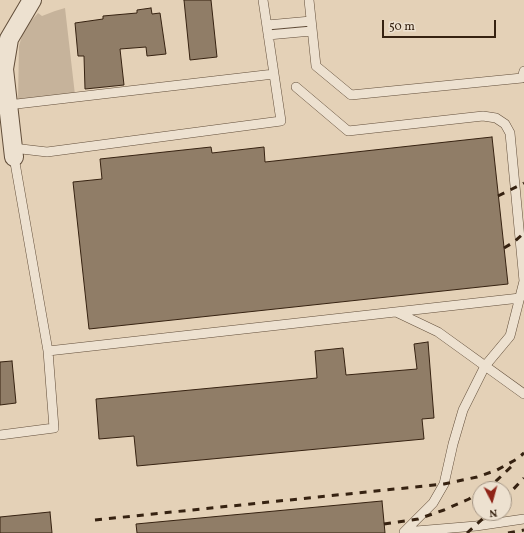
<!DOCTYPE html>
<style>
body{margin:0}
#map{position:relative;width:524px;height:533px;overflow:hidden;background:#e4d1b7;font-family:Vollkorn,serif}
canvas{display:block}
.north{position:absolute;left:472px;top:481px;width:40px;height:40px;box-sizing:border-box;background:#ede1d0;border:1px solid #a49584;border-radius:50%;rotate:174deg;font-size:11px;font-weight:700;line-height:16px;text-align:center;color:#362211}
.north::after{content:'';display:block;margin:auto;width:14px;height:18px;background:#8f2418;clip-path:polygon(50% 0,100% 100%,50% 72%,0 100%)}
.scale{position:absolute;left:382px;top:20px;width:114px;height:18px;box-sizing:border-box;border:2px solid #362211;border-top:0;padding-left:5px;font-size:12px;line-height:14px;white-space:nowrap;color:#362211;-webkit-text-stroke:3px #ede1d0;paint-order:stroke}
</style>
<div id="map">
<canvas width="524" height="533"></canvas>
<div class="north">N</div>
<div class="scale">50 m</div>
</div>
<script>
const context = document.querySelector('canvas').getContext('2d');
context.lineJoin = 'round';
function fillPath(path, color) {
  context.fillStyle = color;
  context.fill(path, 'evenodd');
}
function poly(rows) {
  const path = new Path2D();
  for (const r of rows) {
    path.moveTo(r[0], r[1]);
    for (let i = 2; i < r.length; i += 2) path.lineTo(r[i], r[i + 1]);
  }
  return path;
}
function stroke(path, color, width, dash) {
  context.strokeStyle = color;
  context.lineWidth = width;
  context.lineCap = dash ? 'butt' : 'round';
  context.setLineDash(dash || []);
  context.stroke(path);
}
fillPath(poly([
 [65,8,75,95,18,101,19,46,24,29,38,13,42,16,55,11]
]), '#c6b39b');
const building = poly([
 [184,0,211,0,217,57,190,60,184,0],
 [151,8,152,14,160,13,166,54,147,56,146,47,120,49,124,85,85,89,84,56,78,56,75,23,103,19,103,16,137,13,137,10,151,8],
 [492,137,508,284,89,329,73,182,102,179,100,159,211,147,212,153,264,147,265,162,492,137],
 [428,342,434,418,422,419,424,439,137,466,134,436,99,439,96,399,317,378,315,351,343,348,346,375,417,369,414,344,428,342],
 [12,361,16,403,0,405,0,362,12,361],
 [382,501,385,533,137,533,136,524,382,501],
 [50,512,52,533,0,533,0,517,50,512]
]);
fillPath(building, '#907d67');
stroke(building, '#362211', 1);
const service = poly([
 [309,0,316,66,351,95,522,78,524,71],
 [267,25,311,21],
 [268,35,312,31],
 [296,87,348,131,483,116,496,118,505,124,510,133,524,281,510,336,485,366,463,410,453,444,444,484,433,503,404,532],
 [8,105,274,74],
 [13,148,47,152,281,121,263,0],
 [396,312,438,332,524,394],
 [48,351,520,298],
 [0,435,54,428,48,351,14,157],
 [404,532,476,526,524,519]
]);
const minor = poly([
 [14,157,4,69,9,39,32,0]
]);
stroke(service, '#624e3a', 10);
stroke(minor, '#624e3a', 20);
stroke(service, '#ede1d0', 9);
stroke(minor, '#ede1d0', 18);
stroke(poly([
 [498,196,524,183],
 [504,248,514,242,524,233],
 [484,489,495,482,513,465],
 [504,499,524,478],
 [95,520,444,484,477,477,497,470,517,459,524,453],
 [384,524,418,519,444,510,469,499,480,491],
 [467,533,489,513],
 [508,533,524,530]
]), '#362211', 3, [7, 7]);
</script>
